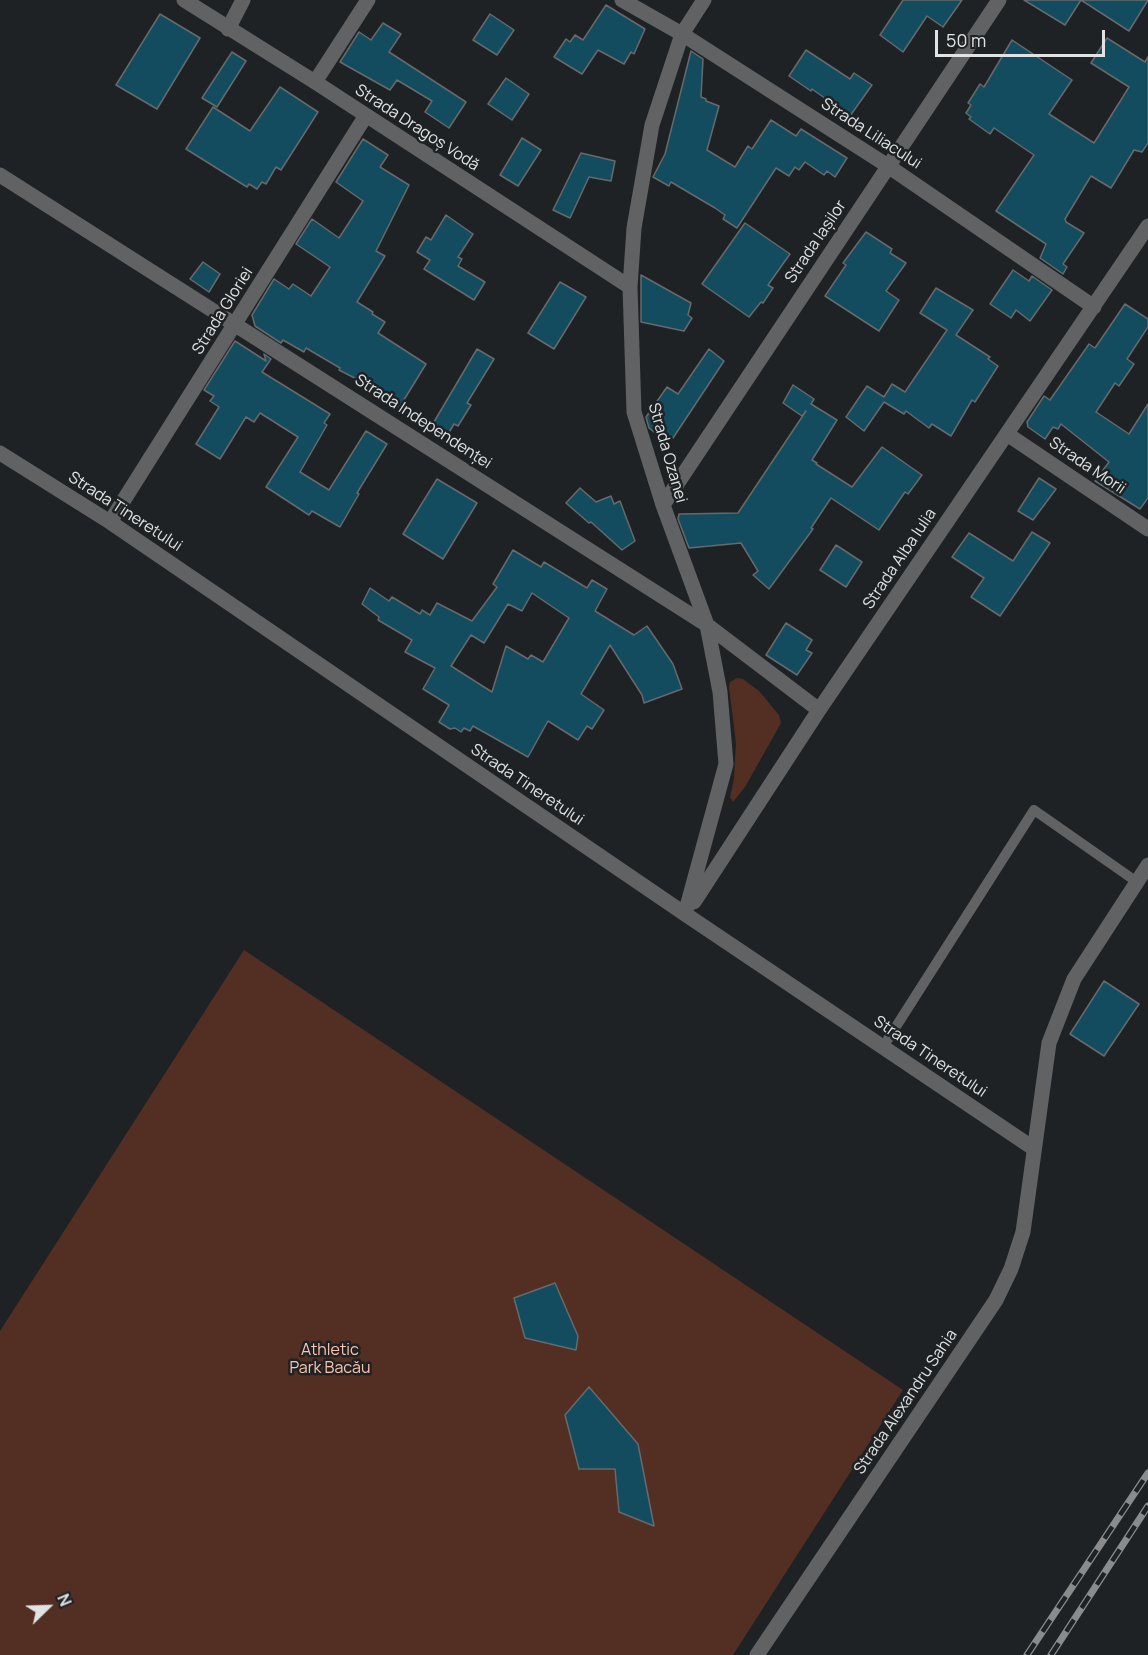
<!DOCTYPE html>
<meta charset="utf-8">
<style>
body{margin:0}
#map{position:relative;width:1148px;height:1655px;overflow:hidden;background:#1f2224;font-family:Manrope,sans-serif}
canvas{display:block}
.north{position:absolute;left:18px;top:1577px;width:60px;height:60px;-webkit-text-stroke:4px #1f2224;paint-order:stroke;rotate:67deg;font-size:16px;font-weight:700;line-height:24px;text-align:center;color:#e0e2e3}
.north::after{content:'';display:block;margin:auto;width:21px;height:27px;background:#e0e2e3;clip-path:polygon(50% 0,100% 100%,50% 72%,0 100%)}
.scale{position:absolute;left:935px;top:30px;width:170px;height:27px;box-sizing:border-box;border:3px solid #e0e2e3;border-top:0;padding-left:8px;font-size:18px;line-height:21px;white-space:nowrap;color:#e0e2e3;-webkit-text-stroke:4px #1f2224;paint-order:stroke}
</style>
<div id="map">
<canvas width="1148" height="1655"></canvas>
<div class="north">N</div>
<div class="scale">50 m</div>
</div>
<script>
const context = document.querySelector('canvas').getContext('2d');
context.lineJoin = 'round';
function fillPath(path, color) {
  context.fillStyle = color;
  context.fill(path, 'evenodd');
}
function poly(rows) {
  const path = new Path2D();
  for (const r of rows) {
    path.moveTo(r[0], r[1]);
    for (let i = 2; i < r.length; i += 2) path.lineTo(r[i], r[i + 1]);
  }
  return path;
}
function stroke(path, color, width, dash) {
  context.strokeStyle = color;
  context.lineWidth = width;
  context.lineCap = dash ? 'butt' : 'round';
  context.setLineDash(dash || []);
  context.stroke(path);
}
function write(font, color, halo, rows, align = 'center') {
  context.font = font + ' Manrope,sans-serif';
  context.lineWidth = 5;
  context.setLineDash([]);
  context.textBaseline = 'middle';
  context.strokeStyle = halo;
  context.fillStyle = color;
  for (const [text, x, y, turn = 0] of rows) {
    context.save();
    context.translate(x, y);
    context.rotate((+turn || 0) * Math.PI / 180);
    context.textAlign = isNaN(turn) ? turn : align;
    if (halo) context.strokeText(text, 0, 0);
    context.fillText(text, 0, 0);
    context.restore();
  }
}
fillPath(poly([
 [737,678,743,679,759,691,779,715,781,723,745,787,733,802,730,797,734,779,736,743,729,687,730,682],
 [244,950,903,1390,733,1655,0,1655,0,1331]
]), '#522f22');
const building = poly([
 [903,0,962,0,943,27,927,16,903,52,880,35,903,0],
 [1024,0,1148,0,1129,31,1081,0,1065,25,1024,0],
 [606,5,645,29,634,54,631,52,624,64,598,50,582,74,554,57,566,39,570,42,575,35,583,40,606,5],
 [160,14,200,38,157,109,116,85,160,14],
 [490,14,514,30,497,55,473,40,490,14],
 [383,23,401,34,389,52,466,102,449,128,425,112,432,101,397,80,390,90,340,62,359,32,371,40,383,23],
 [1107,38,1145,62,1148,57,1148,143,1142,152,1134,150,1111,188,1091,176,1065,219,1066,222,1084,233,1063,264,1067,267,1063,274,1040,258,1046,244,996,211,1034,155,994,128,990,134,969,119,971,117,966,113,971,105,968,103,980,84,984,87,1012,40,1072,80,1049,114,1094,143,1129,87,1091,63,1107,38],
 [806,50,850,79,854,73,872,85,850,116,812,89,811,91,789,76,806,50],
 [691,51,703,59,701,97,706,99,706,101,719,106,707,150,735,167,748,146,752,149,771,120,796,136,801,129,847,158,835,177,827,171,824,175,805,162,799,170,795,167,789,176,776,168,737,228,723,219,725,215,715,208,671,182,669,186,653,177,665,154,691,51],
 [232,52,246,61,217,107,202,98,232,52],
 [506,78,529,94,512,120,488,104,506,78],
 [280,87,318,112,281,170,276,167,266,184,262,182,257,189,249,184,247,187,186,149,213,107,250,131,280,87],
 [522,138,541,150,518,186,500,175,522,138],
 [363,139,388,155,380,167,409,185,376,251,385,256,357,302,373,312,372,314,385,322,378,333,426,364,399,408,383,399,386,394,339,370,340,368,306,348,304,352,283,340,281,343,255,326,252,315,274,279,289,289,293,284,311,296,330,267,296,244,312,219,339,238,363,201,336,182,363,139],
 [581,153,615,161,611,181,589,177,570,218,553,210,581,153],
 [446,215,473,234,458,257,462,259,458,266,485,282,474,300,424,269,430,260,417,252,426,237,431,240,446,215],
 [745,223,790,254,768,285,773,288,763,303,761,302,749,317,702,284,745,223],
 [866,232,892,249,890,253,906,263,886,291,899,300,879,331,825,296,846,265,843,263,866,232],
 [203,262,220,274,209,292,190,279,203,262],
 [1013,270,1029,281,1032,276,1052,290,1030,321,1016,310,1011,318,990,304,1013,270],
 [641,275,691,303,688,315,692,318,684,331,641,322,641,275],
 [560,282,586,297,554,349,528,333,560,282],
 [936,288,973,310,956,335,990,357,988,359,998,366,975,402,972,400,951,436,932,424,929,428,906,411,904,414,884,402,864,431,846,417,867,386,884,397,892,384,905,392,947,330,920,313,936,288],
 [1125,304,1148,319,1148,327,1127,359,1134,364,1119,386,1115,383,1096,412,1129,434,1148,404,1148,498,1140,509,1095,481,1109,462,1061,424,1058,429,1053,427,1045,439,1028,427,1027,422,1044,396,1050,400,1089,344,1095,348,1125,304],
 [235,341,266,361,264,354,271,359,262,372,330,414,324,423,327,425,300,472,329,490,366,431,387,444,357,493,359,494,340,527,312,511,309,515,266,487,298,437,260,413,254,422,246,417,220,459,196,444,219,407,210,401,214,396,204,390,235,341],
 [477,349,494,359,467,403,471,405,458,426,454,424,447,436,431,427,477,349],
 [709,349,724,361,673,438,659,436,649,428,646,417,667,387,678,394,709,349],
 [793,385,814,399,811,404,837,420,812,460,817,463,816,464,852,487,882,447,922,475,908,494,905,492,879,530,831,498,811,528,813,529,769,589,753,575,758,571,741,543,689,548,678,519,679,514,738,513,806,411,802,416,783,403,793,385],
 [1039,478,1056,489,1033,520,1018,511,1039,478],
 [437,479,477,503,443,559,403,534,437,479],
 [580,488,596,502,611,496,614,504,620,501,635,541,622,550,591,522,589,523,566,503,580,488],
 [1032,532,1050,543,1000,616,971,597,984,578,952,557,969,533,1013,561,1032,532],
 [836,545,862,562,846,587,820,570,836,545],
 [513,550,541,567,544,562,587,588,592,580,607,589,595,611,634,635,647,626,673,664,682,689,644,703,642,695,610,645,581,694,604,710,592,729,587,726,578,740,548,721,528,757,473,726,470,731,464,728,461,732,455,728,450,729,439,722,449,705,423,689,435,668,405,652,412,640,378,620,379,617,362,604,370,588,389,601,392,597,420,614,422,610,430,615,437,603,472,621,497,587,493,584,513,550],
 [532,593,569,618,543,662,531,655,528,659,506,646,492,692,451,666,471,635,484,643,508,604,522,611,532,593],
 [786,623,812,640,806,650,812,653,797,675,766,655,786,623],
 [1104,981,1139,1004,1104,1056,1070,1034,1104,981],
 [555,1283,578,1336,576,1350,525,1338,514,1298,555,1283],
 [589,1387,638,1444,654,1526,619,1512,615,1469,579,1469,565,1415,589,1387]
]);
fillPath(building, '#134c5e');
stroke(building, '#666a6c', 1.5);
stroke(poly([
 [883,1047,1034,810,1137,882]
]), '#606263', 10);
stroke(poly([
 [184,0,315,82,630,287],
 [622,0,682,34,888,166,1094,307],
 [228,29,243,0],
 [315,82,368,0],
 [0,175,707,625,819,710],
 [1007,434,1148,529],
 [0,453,110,522,685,914,1033,1148],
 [663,505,999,0],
 [110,522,365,117],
 [694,902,819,710,1148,226],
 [685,914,726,764,720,692,707,625,663,505,634,412,630,287,634,228,652,125,682,34,704,0]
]), '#606263', 15);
stroke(poly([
 [757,1655,996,1300,1011,1269,1023,1232,1049,1043,1074,979,1148,865]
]), '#606263', 15);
const rail = poly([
 [1027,1655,1148,1473],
 [1051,1655,1148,1506]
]);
stroke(rail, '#898b8d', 7);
stroke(rail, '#1f2224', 4.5, [14]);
write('16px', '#e0e2e3', '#1f2224', [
 ["Strada Dragoș Vodă",417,128,33],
 ["Strada Liliacului",871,134,33],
 ["Strada Iașilor",816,242,-56],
 ["Strada Gloriei",223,311,-58],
 ["Strada Independenței",423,422,33],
 ["Strada Ozanei",667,453,74],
 ["Strada Morii",1087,466,34],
 ["Strada Tineretului",125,512,33],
 ["Strada Alba Iulia",900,559,-56],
 ["Strada Tineretului",527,785,34],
 ["Strada Tineretului",930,1057,34],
 ["Strada Alexandru Sahia",906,1402,-56]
]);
write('16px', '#ffc3ad', '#1f2224', [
 ["Athletic",330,1351],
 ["Park Bacău",330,1369]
]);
</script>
